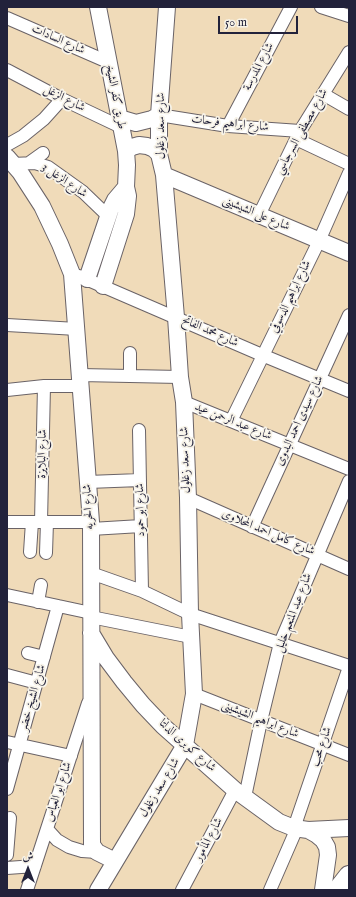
<!DOCTYPE html>
<meta charset="utf-8">
<style>
body{margin:0}
#map{position:relative;width:356px;height:897px;overflow:hidden;background:#f0dbb9;font-family:"IM FELL English",Amiri,serif}
canvas{display:block}
.frame{position:absolute;inset:0;border:8px solid #22223b;pointer-events:none}
.north{position:absolute;left:8px;top:849px;width:40px;height:40px;-webkit-text-stroke:3px #f7f3e8;paint-order:stroke;rotate:0deg;font-size:11px;font-weight:700;line-height:16px;text-align:center;color:#22223b}
.north::after{content:'';display:block;margin:auto;width:14px;height:18px;background:#22223b;clip-path:polygon(50% 0,100% 100%,50% 72%,0 100%)}
.scale{position:absolute;left:218px;top:16px;width:80px;height:18px;box-sizing:border-box;border:2px solid #22223b;border-top:0;padding-left:5px;font-size:12px;line-height:14px;white-space:nowrap;color:#22223b;-webkit-text-stroke:3px #f7f3e8;paint-order:stroke}
</style>
<div id="map">
<canvas width="356" height="897"></canvas>
<div class="frame"></div>
<div class="north">ش</div>
<div class="scale">50 m</div>
</div>
<script>
const context = document.querySelector('canvas').getContext('2d');
context.lineJoin = 'round';
function poly(rows) {
  const path = new Path2D();
  for (const r of rows) {
    path.moveTo(r[0], r[1]);
    for (let i = 2; i < r.length; i += 2) path.lineTo(r[i], r[i + 1]);
  }
  return path;
}
function stroke(path, color, width, dash) {
  context.strokeStyle = color;
  context.lineWidth = width;
  context.lineCap = dash ? 'butt' : 'round';
  context.setLineDash(dash || []);
  context.stroke(path);
}
function write(font, color, halo, rows, align = 'center') {
  context.font = font + ' "IM FELL English",Amiri,serif';
  context.lineWidth = 3.5;
  context.setLineDash([]);
  context.textBaseline = 'middle';
  context.strokeStyle = halo;
  context.fillStyle = color;
  for (const [text, x, y, turn = 0] of rows) {
    context.save();
    context.translate(x, y);
    context.rotate((+turn || 0) * Math.PI / 180);
    context.textAlign = isNaN(turn) ? turn : align;
    if (halo) context.strokeText(text, 0, 0);
    context.fillText(text, 0, 0);
    context.restore();
  }
}
const minor = poly([
 [321,7,349,16],
 [7,18,108,62],
 [7,70,62,99,121,127],
 [323,94,349,109],
 [159,115,228,126,300,131],
 [228,126,291,7],
 [296,139,349,164],
 [7,145,23,136,44,119,62,99],
 [29,163,43,153],
 [13,164,35,163,48,167,83,192,108,216],
 [259,215,300,131,349,52],
 [79,276,262,355,349,391],
 [7,325,77,329],
 [130,353,130,376],
 [80,375,180,377],
 [7,390,44,386,81,386],
 [184,402,349,469],
 [231,421,319,241,349,173],
 [139,430,142,591],
 [88,482,140,480],
 [188,498,349,569],
 [7,522,91,522],
 [41,522,44,386],
 [252,527,349,315],
 [91,529,141,526],
 [30,552,32,522],
 [46,553,47,522],
 [91,573,142,591,190,614,349,666],
 [7,595,91,613],
 [38,602,41,585],
 [91,617,191,637],
 [28,653,44,657],
 [7,675,37,683],
 [194,694,349,755],
 [7,742,71,756],
 [7,789,58,606],
 [245,797,261,721,280,643,349,481],
 [294,828,349,667],
 [47,829,57,840,69,847,82,851,97,852],
 [7,855,10,818],
 [7,868,35,866],
 [27,890,88,703],
 [182,890,235,790],
 [270,890,297,828]
]);
const tertiary = poly([
 [98,7,126,151,127,165,126,187,128,196,126,214,103,286],
 [119,118,136,123,152,119,159,115],
 [126,151,132,147,139,145,147,146,154,149,159,154],
 [7,157,20,172,42,206,60,244,72,274,91,522,92,845,97,852,115,861],
 [164,175,349,253],
 [87,279,111,208,115,200,126,187],
 [91,633,106,658,124,682,143,705,163,726,235,790,279,822,294,828,308,830,349,828],
 [308,830,317,835,323,840,327,847,328,855,323,890],
 [98,890,185,745,194,694,190,614,188,498,184,402,180,377,176,317,164,175,159,154,159,115,167,7]
]);
const primary = poly([
 [338,890,349,876]
]);
stroke(minor, '#6a6367', 14);
stroke(tertiary, '#6a6367', 18);
stroke(primary, '#6a6367', 22);
stroke(minor, '#fff', 12);
stroke(tertiary, '#fff', 16);
stroke(primary, '#fff', 20);
write('12px', '#22223b', '#f7f3e8', [
 ["شارع السادات",58,40,24],
 ["شارع المدرسة",259,67,-62],
 ["طريق كفر الشيخ",115,97,79],
 ["شارع الزغل",64,99,27],
 ["شارع ابراهيم فرحات",230,124,6],
 ["شارع سعد زغلول",162,126,-90],
 ["شارع مصطفى السرجاسي",302,132,-61],
 ["شارع الزغل 3",64,181,34],
 ["شارع على الشيشينى",256,214,23],
 ["شارع ابراهيم الدسوقي",291,297,-64],
 ["شارع محمد الفاتح",210,332,24],
 ["شارع سيدى احمد البدوى",300,421,-65],
 ["شارع عبد الرحمن عيد",233,422,22],
 ["شارع البلايزة",43,454,-89],
 ["شارع سعد زغلول",186,460,-92],
 ["شارع الحريه",89,507,-93],
 ["شارع ابو حمود",141,510,-91],
 ["شارع كامل احمد المحلاوى",268,533,23],
 ["شارع عبد المنعم خليل",294,613,-69],
 ["شارع الشيخ خضر",33,698,-74],
 ["شارع ابراهيم الشيشينى",260,720,22],
 ["شارع كوبرى الدلتا",187,746,42],
 ["شارع محب",322,747,-71],
 ["شارع سعد زغلول",160,788,-59],
 ["شارع ابو العباس",59,792,-72],
 ["شارع المأمور",209,840,-62]
]);
</script>
